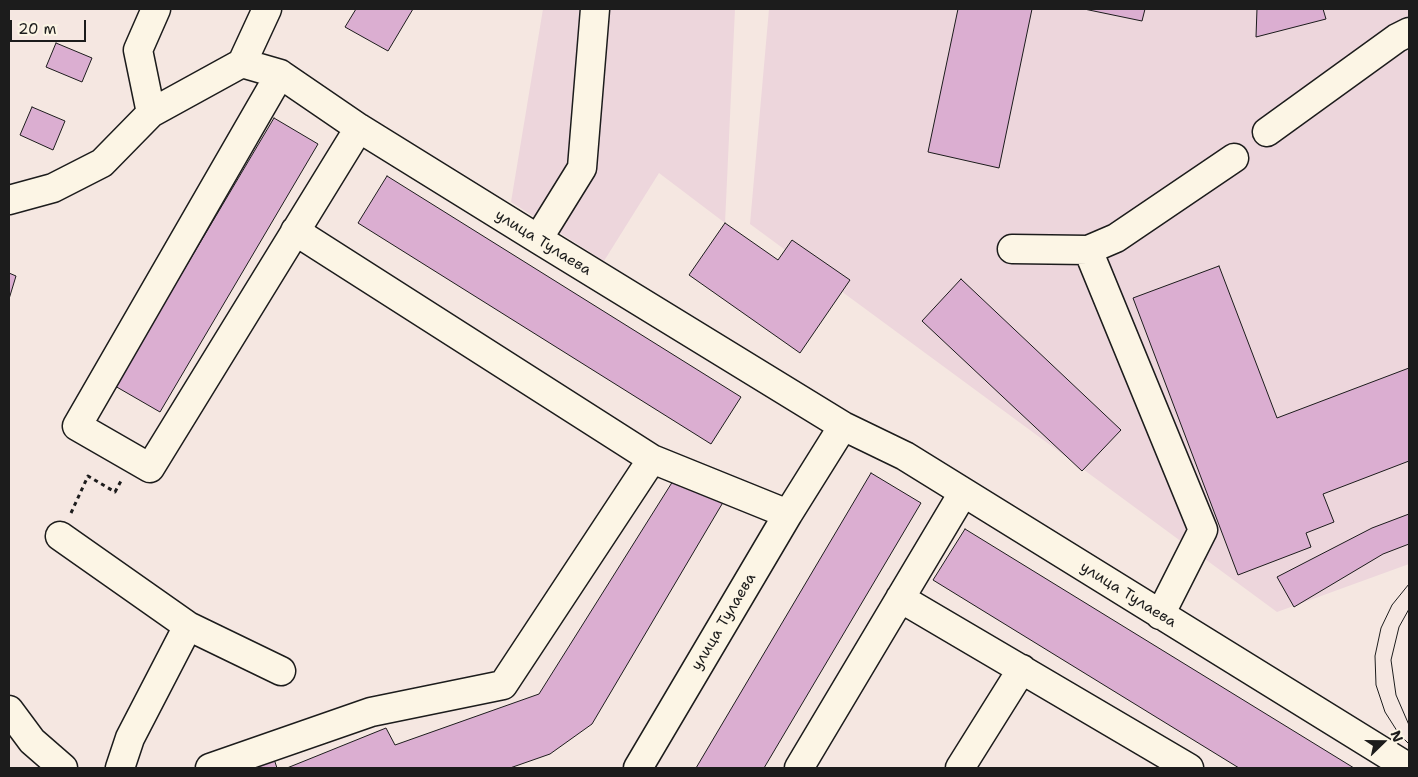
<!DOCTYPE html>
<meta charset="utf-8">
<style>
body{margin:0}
#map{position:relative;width:1418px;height:777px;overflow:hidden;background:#f5e7e1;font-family:"Shantell Sans",sans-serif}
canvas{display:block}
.frame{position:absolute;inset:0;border:10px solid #1c1c1c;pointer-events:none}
.north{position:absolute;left:1358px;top:717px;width:50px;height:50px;-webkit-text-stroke:4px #fcf5e5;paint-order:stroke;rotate:68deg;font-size:14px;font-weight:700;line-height:20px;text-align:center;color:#1c1c1c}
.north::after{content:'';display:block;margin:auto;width:18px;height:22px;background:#1c1c1c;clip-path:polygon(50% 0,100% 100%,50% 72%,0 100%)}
.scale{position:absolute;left:10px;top:20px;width:76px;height:22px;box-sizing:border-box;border:2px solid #1c1c1c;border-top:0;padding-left:6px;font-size:15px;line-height:18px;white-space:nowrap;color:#1c1c1c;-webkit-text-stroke:4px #fcf5e5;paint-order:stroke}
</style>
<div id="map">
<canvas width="1418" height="777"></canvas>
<div class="frame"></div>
<div class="north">N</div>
<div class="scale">20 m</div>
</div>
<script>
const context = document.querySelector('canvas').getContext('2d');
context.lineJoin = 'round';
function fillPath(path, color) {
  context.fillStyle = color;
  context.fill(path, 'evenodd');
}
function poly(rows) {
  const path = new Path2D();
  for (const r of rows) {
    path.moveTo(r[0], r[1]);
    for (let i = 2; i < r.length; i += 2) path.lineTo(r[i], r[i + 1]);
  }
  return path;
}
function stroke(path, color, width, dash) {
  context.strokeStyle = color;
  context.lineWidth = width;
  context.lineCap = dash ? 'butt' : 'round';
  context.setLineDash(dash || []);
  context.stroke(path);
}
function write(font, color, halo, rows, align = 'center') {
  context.font = font + ' "Shantell Sans",sans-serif';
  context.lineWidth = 4.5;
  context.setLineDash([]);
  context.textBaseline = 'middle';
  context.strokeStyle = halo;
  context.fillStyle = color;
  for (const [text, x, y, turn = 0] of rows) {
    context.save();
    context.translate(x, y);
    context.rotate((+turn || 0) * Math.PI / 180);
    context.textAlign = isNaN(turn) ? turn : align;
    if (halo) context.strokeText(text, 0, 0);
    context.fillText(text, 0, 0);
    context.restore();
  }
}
fillPath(poly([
 [543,9,735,9,725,223,659,173,604,261,511,202],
 [769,9,1409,9,1409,564,1277,612,750,224]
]), '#edd6dc');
const building = poly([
 [356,9,413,9,388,51,345,27,356,9],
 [958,9,1032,9,999,168,928,152,958,9],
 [1084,9,1145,9,1142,21,1084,9],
 [1257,9,1323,9,1326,19,1256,37,1257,9],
 [56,43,92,58,82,82,46,67,56,43],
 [32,107,65,121,53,150,20,135,32,107],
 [274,118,318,144,160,412,115,386,274,118],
 [387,176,741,397,711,444,358,223,387,176],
 [725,223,778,260,792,240,850,280,800,353,689,275,725,223],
 [1219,266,1277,418,1409,368,1409,461,1323,494,1334,522,1306,533,1311,547,1238,575,1133,298,1219,266],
 [9,273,16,276,9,299,9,273],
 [961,279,1121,430,1082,471,922,321,961,279],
 [678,473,725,499,592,724,550,754,510,768,287,768,386,728,395,745,539,694,678,473],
 [871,473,921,503,764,768,696,768,871,473],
 [1409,514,1409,544,1383,554,1294,607,1277,577,1372,528,1409,514],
 [965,529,1354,768,1239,768,933,580,965,529],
 [272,753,277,768,231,768,272,753]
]);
fillPath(building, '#dbaed1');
stroke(building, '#1c1c1c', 1);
const minor = poly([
 [242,63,280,74,359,128,538,239,843,426,905,456,1409,768],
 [280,74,77,426,150,468,359,128],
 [151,113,138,50,156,9],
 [1267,132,1397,38,1409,32],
 [9,200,53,188,102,163,151,113,242,63,267,9],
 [295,231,652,459,788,514],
 [538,239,582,168,595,9],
 [1012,249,1088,250,1116,238,1234,158],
 [1088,250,1203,530,1160,615],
 [60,536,188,626,281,671],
 [900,598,1189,768],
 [9,710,32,741,63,768],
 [120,768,130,738,188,626],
 [210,768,371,712,503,685,652,459],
 [638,768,788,514,843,426],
 [799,768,963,493],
 [960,768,1022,669]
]);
stroke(minor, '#1c1c1c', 31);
stroke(poly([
 [71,513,88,476,115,492,121,481]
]), '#1c1c1c', 3, [4, 4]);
stroke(minor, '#fcf5e5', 28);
stroke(poly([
 [1409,584,1392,605,1381,628,1375,656,1376,685,1385,712,1399,734,1409,744],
 [1409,609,1399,627,1391,660,1396,695,1409,725]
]), '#1c1c1c', 1);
write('15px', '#1c1c1c', '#fcf5e5', [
 ["улица Тулаева",543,243,32],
 ["улица Тулаева",1128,595,32],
 ["улица Тулаева",724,622,-59]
]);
</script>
